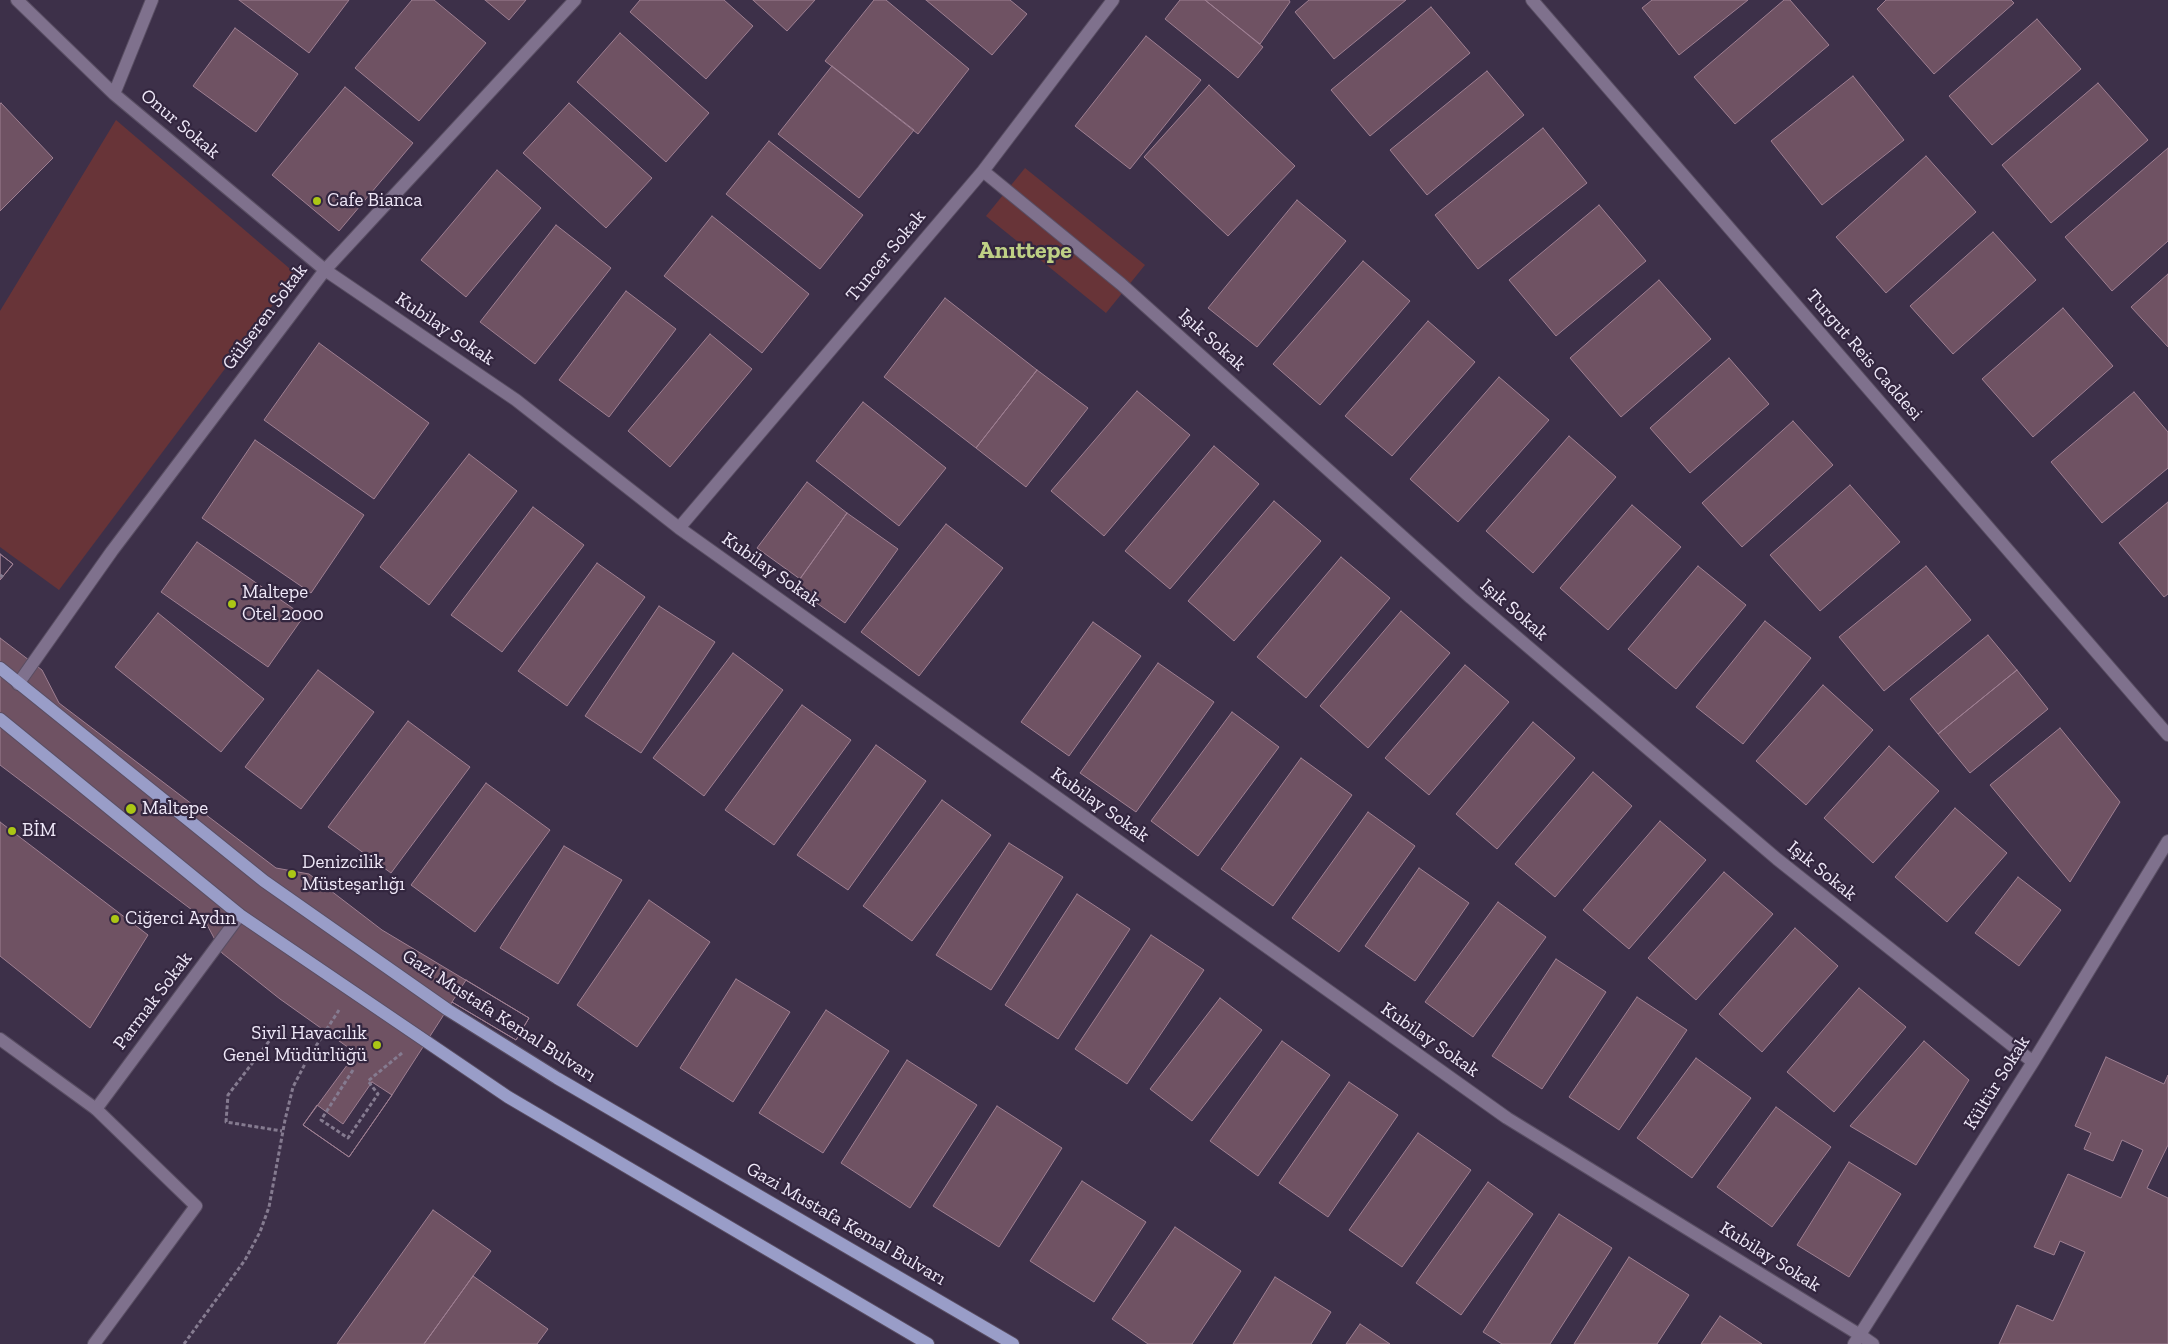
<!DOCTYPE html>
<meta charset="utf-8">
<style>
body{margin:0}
canvas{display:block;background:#3d3049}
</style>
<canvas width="2168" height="1344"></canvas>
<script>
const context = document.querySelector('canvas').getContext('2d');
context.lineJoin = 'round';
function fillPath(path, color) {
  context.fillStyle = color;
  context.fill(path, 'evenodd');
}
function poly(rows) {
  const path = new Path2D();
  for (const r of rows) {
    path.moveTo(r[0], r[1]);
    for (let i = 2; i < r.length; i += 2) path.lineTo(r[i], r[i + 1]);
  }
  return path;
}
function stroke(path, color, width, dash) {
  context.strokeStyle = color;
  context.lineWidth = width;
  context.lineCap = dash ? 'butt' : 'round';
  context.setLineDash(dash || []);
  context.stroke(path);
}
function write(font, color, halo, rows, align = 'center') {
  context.font = font + ' "Zilla Slab",serif';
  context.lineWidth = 4.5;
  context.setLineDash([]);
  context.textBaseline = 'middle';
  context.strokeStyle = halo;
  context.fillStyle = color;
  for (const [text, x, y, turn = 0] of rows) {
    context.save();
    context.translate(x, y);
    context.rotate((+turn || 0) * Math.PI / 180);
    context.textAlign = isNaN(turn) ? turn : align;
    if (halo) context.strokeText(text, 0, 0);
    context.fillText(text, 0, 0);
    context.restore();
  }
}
fillPath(poly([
 [116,120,296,274,59,590,0,547,0,311],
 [1025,168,1145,265,1106,313,986,216]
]), '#683438');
const building = poly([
 [239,0,349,0,309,53,239,0],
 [412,0,434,0,486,43,419,121,355,68,412,0],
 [485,0,526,0,509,20,485,0],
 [640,0,724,0,753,26,706,79,630,12,640,0],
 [753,0,815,0,787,31,753,0],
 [874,0,886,0,969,69,918,134,825,61,874,0],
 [926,0,1010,0,1027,14,992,55,926,0],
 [1180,0,1205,0,1263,47,1238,78,1165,19,1180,0],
 [1205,0,1289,0,1290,2,1260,44,1205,0],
 [1309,0,1406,0,1334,59,1295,12,1309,0],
 [1652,0,1748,0,1679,55,1642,8,1652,0],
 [1784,0,1790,0,1829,45,1735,124,1694,77,1784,0],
 [1886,0,2011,0,2014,3,1934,74,1877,9,1886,0],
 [1431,7,1470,53,1370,136,1331,90,1431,7],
 [2037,19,2081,69,1992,145,1949,96,2037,19],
 [235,28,298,74,256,132,193,86,235,28],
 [620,33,709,113,666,162,577,82,620,33],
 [1146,36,1201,80,1130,169,1075,126,1146,36],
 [832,66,914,130,859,198,778,134,832,66],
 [1487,71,1524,115,1427,195,1390,150,1487,71],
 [1853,76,1904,140,1822,205,1771,141,1853,76],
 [2098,83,2148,140,2051,223,2002,165,2098,83],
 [1209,85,1295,166,1228,236,1144,157,1209,85],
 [345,87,413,143,339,231,272,175,345,87],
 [1,103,53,158,0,211,0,104,1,103],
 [569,103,652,178,606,228,523,153,569,103],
 [1543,128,1587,183,1478,269,1435,215,1543,128],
 [769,141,863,215,820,269,726,194,769,141],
 [2168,148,2168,241,2112,291,2065,237,2168,148],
 [1926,156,1976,212,1886,293,1836,237,1926,156],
 [497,170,541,208,466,297,421,260,497,170],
 [1297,200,1346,241,1257,347,1208,308,1297,200],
 [1599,205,1646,261,1556,336,1509,280,1599,205],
 [712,216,809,294,762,353,664,276,712,216],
 [556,225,611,268,535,364,480,322,556,225],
 [1993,232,2036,280,1953,354,1910,306,1993,232],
 [1363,261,1410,301,1320,405,1273,364,1363,261],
 [2168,274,2168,347,2131,307,2168,274],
 [1659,280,1711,339,1621,417,1570,358,1659,280],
 [626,291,676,329,609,417,559,380,626,291],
 [945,298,1037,370,976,448,884,377,945,298],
 [2063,308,2113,366,2033,437,1982,379,2063,308],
 [1428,321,1475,362,1392,456,1345,416,1428,321],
 [710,334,752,369,670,467,628,431,710,334],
 [319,343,429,423,374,499,264,420,319,343],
 [1729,358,1769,404,1690,473,1650,428,1729,358],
 [1037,370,1088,408,1026,487,976,448,1037,370],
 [1499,377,1549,420,1458,522,1410,479,1499,377],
 [1137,391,1190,435,1104,536,1051,491,1137,391],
 [2134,392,2168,432,2168,468,2102,523,2051,462,2134,392],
 [863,402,946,468,899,526,816,461,863,402],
 [1793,421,1833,465,1742,547,1702,503,1793,421],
 [1569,436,1616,477,1533,573,1486,531,1569,436],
 [255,440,364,515,311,593,202,518,255,440],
 [1214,446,1259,484,1170,589,1125,551,1214,446],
 [469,454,517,491,429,605,380,567,469,454],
 [807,482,847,513,800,579,757,548,807,482],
 [1850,485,1900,542,1820,611,1770,555,1850,485],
 [1274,501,1321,541,1234,641,1188,601,1274,501],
 [2168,502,2168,594,2164,597,2119,543,2168,502],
 [1632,505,1681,547,1608,630,1560,588,1632,505],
 [533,507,584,545,502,652,451,615,533,507],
 [847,513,898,549,845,623,794,587,847,513],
 [946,524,1003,568,919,676,861,632,946,524],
 [197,542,304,616,268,667,161,592,197,542],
 [0,554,13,564,0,580,0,554],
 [0,554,13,564,0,580,0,554],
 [1341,557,1390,598,1306,698,1257,657,1341,557],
 [597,563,645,597,567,706,518,671,597,563],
 [1698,566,1746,605,1676,689,1628,649,1698,566],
 [1926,566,1971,620,1884,691,1839,637,1926,566],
 [659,606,715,642,641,753,585,716,659,606],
 [1401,611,1450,653,1368,748,1320,706,1401,611],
 [158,613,264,699,221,752,115,667,158,613],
 [1765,621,1811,658,1743,744,1696,707,1765,621],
 [1093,622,1141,656,1069,756,1021,722,1093,622],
 [1988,635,2017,670,1938,734,1910,699,1988,635],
 [0,638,42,670,59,703,276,868,309,874,382,930,529,1018,516,1040,452,1002,392,1095,349,1157,303,1125,356,1053,280,999,222,953,204,919,0,765,0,638],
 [733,653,783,690,704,796,653,758,733,653],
 [1158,663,1214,702,1136,812,1080,773,1158,663],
 [1465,665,1509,702,1429,795,1385,758,1465,665],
 [318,670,374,712,301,809,245,767,318,670],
 [2017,670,2048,709,1970,773,1938,734,2017,670],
 [1823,685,1873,730,1806,805,1756,761,1823,685],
 [802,705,851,740,774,845,725,810,802,705],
 [1232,712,1279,747,1198,856,1151,821,1232,712],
 [408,721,470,767,391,873,328,827,408,721],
 [1533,722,1575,758,1497,849,1456,814,1533,722],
 [2060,728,2120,802,2070,882,1990,785,2060,728],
 [876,745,926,781,848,890,797,855,876,745],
 [1889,746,1939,791,1873,863,1824,818,1889,746],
 [1301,758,1352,795,1273,906,1221,869,1301,758],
 [1593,772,1632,806,1555,897,1515,864,1593,772],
 [486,783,550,830,475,932,411,885,486,783],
 [942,800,991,835,912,941,863,906,942,800],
 [1955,808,2007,853,1947,922,1895,877,1955,808],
 [1368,812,1415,846,1339,952,1292,918,1368,812],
 [1660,821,1706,860,1629,949,1583,910,1660,821],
 [0,822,148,935,90,1028,0,956,0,822],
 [1009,843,1063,877,991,990,936,955,1009,843],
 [564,846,622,880,558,984,500,948,564,846],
 [1419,868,1469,903,1415,981,1365,946,1419,868],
 [1724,872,1773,914,1696,1000,1648,958,1724,872],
 [2018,877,2061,910,2019,966,1975,933,2018,877],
 [1077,894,1130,929,1058,1039,1005,1005,1077,894],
 [649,900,710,942,637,1047,577,1005,649,900],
 [1498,902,1546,937,1473,1037,1425,1002,1498,902],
 [1795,928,1838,966,1762,1052,1719,1014,1795,928],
 [1151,935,1204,970,1127,1084,1075,1049,1151,935],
 [1556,959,1606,992,1542,1089,1492,1056,1556,959],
 [736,979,790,1012,733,1102,680,1068,736,979],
 [466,980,529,1018,516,1040,452,1002,466,980],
 [1859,988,1906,1027,1834,1112,1787,1072,1859,988],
 [1637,997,1687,1030,1619,1130,1569,1097,1637,997],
 [1220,998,1262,1030,1192,1121,1150,1089,1220,998],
 [826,1010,889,1051,823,1153,759,1113,826,1010],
 [1282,1041,1330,1075,1258,1176,1210,1141,1282,1041],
 [1924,1041,1969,1080,1916,1165,1850,1126,1924,1041],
 [2106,1057,2164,1084,2168,1075,2168,1145,2147,1188,2168,1198,2168,1344,1999,1344,2017,1305,2053,1321,2085,1252,2060,1241,2054,1255,2034,1247,2068,1174,2121,1198,2143,1150,2122,1140,2113,1161,2084,1149,2091,1133,2075,1126,2106,1057],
 [1696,1058,1751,1098,1692,1178,1637,1138,1696,1058],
 [907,1060,977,1105,910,1208,841,1163,907,1060],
 [372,1082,392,1095,349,1157,303,1125,317,1105,343,1124,372,1082],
 [1349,1082,1398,1115,1328,1217,1279,1183,1349,1082],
 [997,1106,1062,1148,999,1247,933,1206,997,1106],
 [1776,1107,1831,1147,1772,1227,1717,1187,1776,1107],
 [1418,1133,1471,1170,1402,1267,1349,1230,1418,1133],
 [1849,1162,1901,1194,1849,1277,1797,1245,1849,1162],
 [1082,1181,1146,1222,1094,1302,1030,1261,1082,1181],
 [1488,1182,1533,1214,1461,1315,1416,1283,1488,1182],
 [433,1210,491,1251,424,1344,337,1344,433,1210],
 [1559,1214,1612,1248,1550,1344,1502,1344,1483,1332,1559,1214],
 [1175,1227,1241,1271,1192,1344,1148,1344,1112,1319,1175,1227],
 [1629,1257,1689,1295,1657,1344,1574,1344,1629,1257],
 [473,1276,548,1329,537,1344,424,1344,473,1276],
 [1275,1277,1331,1312,1311,1344,1233,1344,1275,1277],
 [1720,1316,1762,1344,1701,1344,1720,1316],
 [1360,1324,1390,1344,1346,1344,1360,1324]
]);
fillPath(building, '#6f5263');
stroke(building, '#9e7f92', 1);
const service = poly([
 [94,1344,196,1206,96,1109]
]);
const minor = poly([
 [17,0,114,94,325,270,516,400,679,528,1507,1118,1860,1335,1873,1344],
 [1532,0,2168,735],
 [114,94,152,0],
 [983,171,1121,284,1471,598,1777,859,2033,1062],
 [679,528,983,171,1113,0],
 [18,684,112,551,325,270,575,0],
 [0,1039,96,1109,240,915],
 [1854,1344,2033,1062,2168,841]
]);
const primary = poly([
 [0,668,264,881,448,1010,557,1078,1013,1344],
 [0,719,240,915,508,1097,928,1344]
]);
stroke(service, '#594e63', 14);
stroke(minor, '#594e63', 14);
stroke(primary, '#594e63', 14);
stroke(poly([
 [0,575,3,577],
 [273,1036,228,1095,226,1122,282,1131],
 [353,1070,321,1120,348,1138,378,1094,368,1081,402,1053],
 [184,1344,245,1260,260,1232,269,1207,285,1120,293,1087,307,1060,339,1010]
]), '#857b90', 3, [4, 2.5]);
stroke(service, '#7f718d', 12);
stroke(minor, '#7f718d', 12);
stroke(primary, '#999dc8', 12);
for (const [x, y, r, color] of [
 [317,201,5,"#abc615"],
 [232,604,5,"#abc615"],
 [131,809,6,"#abc615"],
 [12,831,5,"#abc615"],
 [292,874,5,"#abc615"],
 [115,919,5,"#abc615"],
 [377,1045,5,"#abc615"]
]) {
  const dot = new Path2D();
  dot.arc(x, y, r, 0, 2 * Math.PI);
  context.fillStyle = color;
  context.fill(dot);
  stroke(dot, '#33263f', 2);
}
write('19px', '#efe8f8', '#33263f', [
 ["Onur Sokak",180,124,40],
 ["Tuncer Sokak",886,256,-50],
 ["Gülseren Sokak",265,317,-53],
 ["Kubilay Sokak",445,329,34],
 ["Işık Sokak",1212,340,42],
 ["Turgut Reis Caddesi",1864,355,49],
 ["Kubilay Sokak",771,570,35],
 ["Işık Sokak",1514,610,41],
 ["Kubilay Sokak",1100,805,35],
 ["Işık Sokak",1822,871,39],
 ["Parmak Sokak",153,1001,-53],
 ["Gazi Mustafa Kemal Bulvarı",499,1016,33],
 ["Kubilay Sokak",1430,1040,35],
 ["Kültür Sokak",1997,1083,-58],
 ["Gazi Mustafa Kemal Bulvarı",846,1224,30],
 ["Kubilay Sokak",1770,1257,32]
]);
write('19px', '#efe8f8', '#33263f', [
 ["Cafe Bianca",327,201],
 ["Maltepe",242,593],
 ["Otel 2000",242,615],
 ["Maltepe",142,809],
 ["BİM",22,831],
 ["Denizcilik",302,863],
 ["Müsteşarlığı",302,885],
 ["Ciğerci Aydın",125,919],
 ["Sivil Havacılık",367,1034,"right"],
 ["Genel Müdürlüğü",367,1056,"right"]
], 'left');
write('bold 24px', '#bed085', '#33263f', [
 ["Anıttepe",1025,251]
]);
</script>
